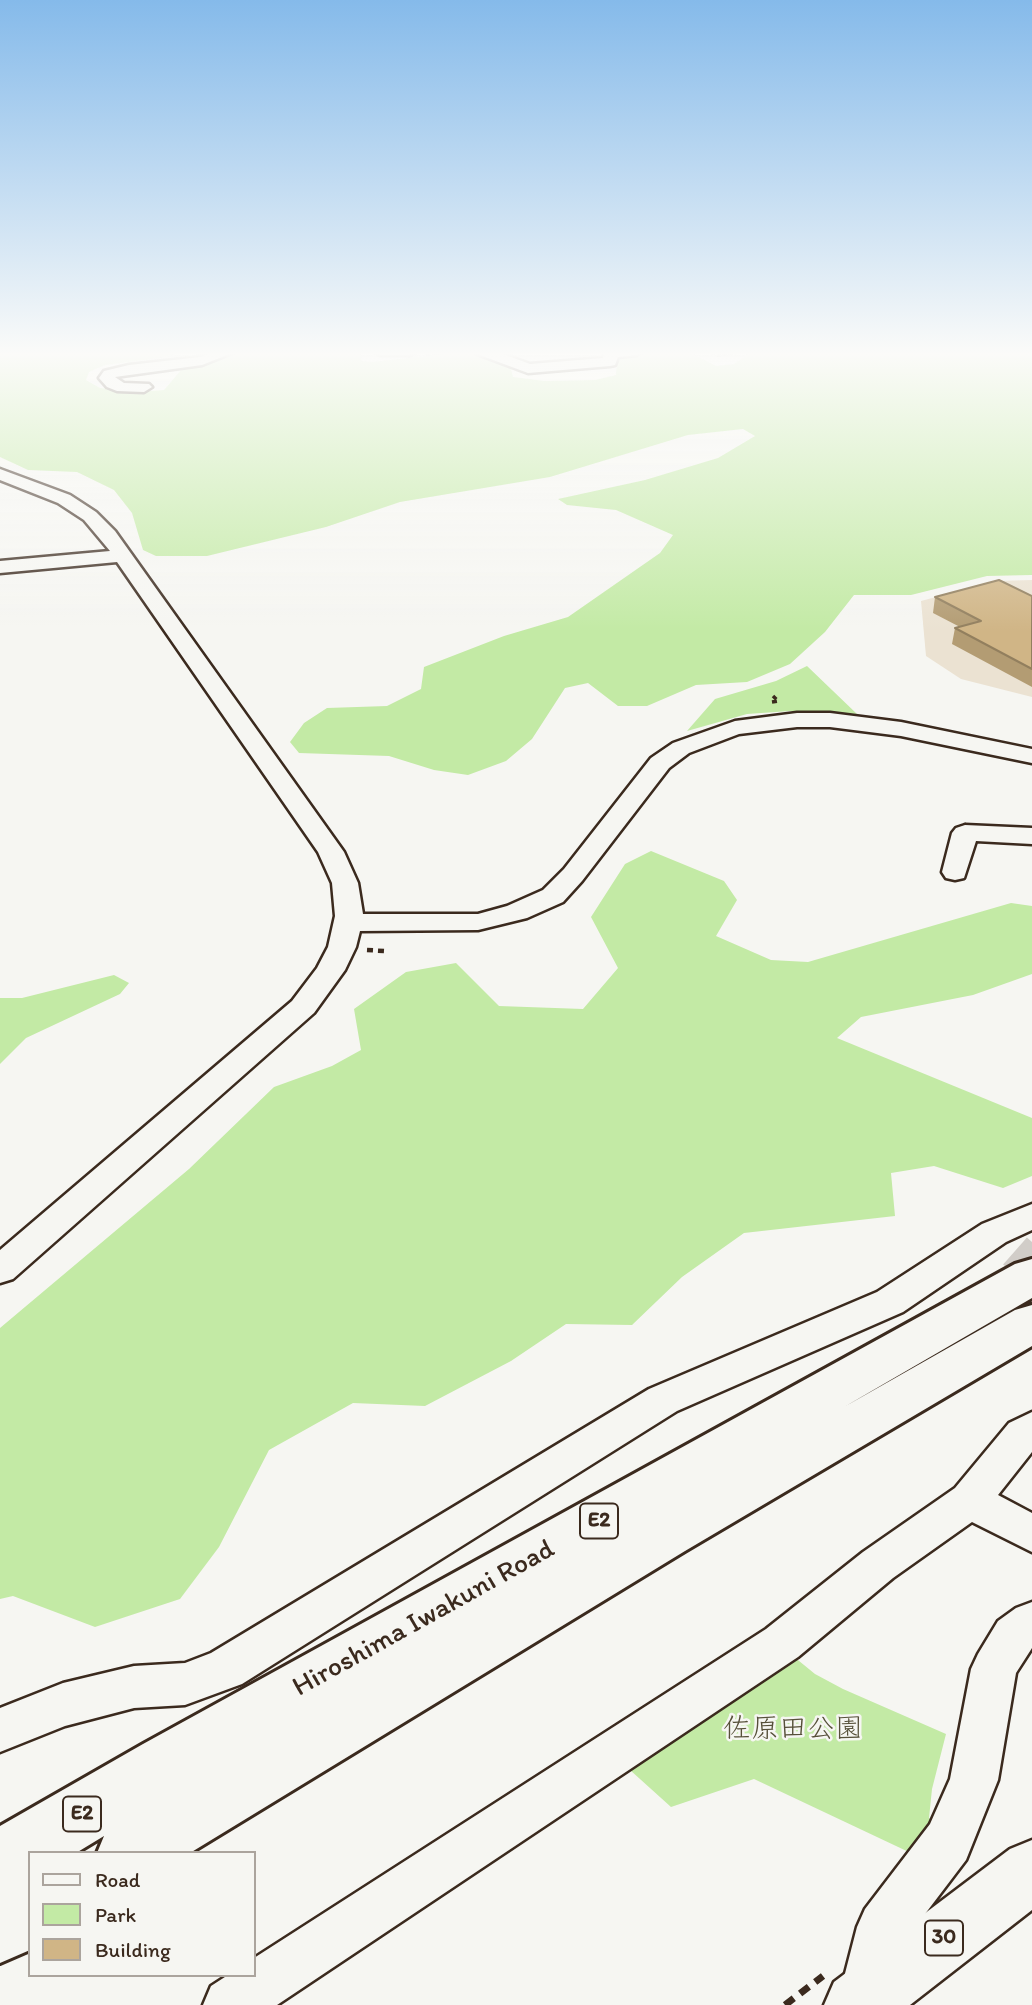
<!DOCTYPE html>
<meta charset="utf-8">
<style>
body{margin:0}
#map{position:relative;width:1032px;height:2005px;overflow:hidden;background:#f6f6f2;font-family:Itim,sans-serif}
canvas{display:block}
.legend{position:absolute;left:28px;top:1851px;width:228px;height:126px;box-sizing:border-box;background:#f6f6f2;border:2px solid #aba49d;margin:0;padding:9px 12px;list-style:none;font-size:21px;color:#3b2a1e}
.legend li{display:flex;align-items:center;gap:14px;height:35px}
.legend b{width:35px;border:2px solid #aba49d}
</style>
<div id="map">
<canvas width="1032" height="2005"></canvas>
<ul class="legend">
<li><b style="height:9px;background:#f6f6f2"></b>Road</li>
<li><b style="height:19px;background:#c3eaa5"></b>Park</li>
<li><b style="height:19px;background:#d0b586"></b>Building</li>
</ul>
</div>
<script>
const context = document.querySelector('canvas').getContext('2d');
context.lineJoin = 'round';
function fillPath(path, color) {
  context.fillStyle = color;
  context.fill(path, 'evenodd');
}
function poly(rows) {
  const path = new Path2D();
  for (const r of rows) {
    path.moveTo(r[0], r[1]);
    for (let i = 2; i < r.length; i += 2) path.lineTo(r[i], r[i + 1]);
  }
  return path;
}
function stroke(path, color, width, dash) {
  context.strokeStyle = color;
  context.lineWidth = width;
  context.lineCap = dash ? 'butt' : 'round';
  context.setLineDash(dash || []);
  context.stroke(path);
}
function write(font, color, halo, rows, align = 'center') {
  context.font = font + ' Itim,"Klee One",sans-serif';
  context.lineWidth = 5;
  context.setLineDash([]);
  context.textBaseline = 'middle';
  context.strokeStyle = halo;
  context.fillStyle = color;
  for (const [text, x, y, turn = 0] of rows) {
    context.save();
    context.translate(x, y);
    context.rotate((+turn || 0) * Math.PI / 180);
    context.textAlign = isNaN(turn) ? turn : align;
    if (halo) context.strokeText(text, 0, 0);
    context.fillText(text, 0, 0);
    context.restore();
  }
}
fillPath(poly([
 [1032,580,1032,697,961,679,926,656,921,601,996,581]
]), '#ebe2d2');
fillPath(poly([
 [0,351,185,351,160,358,105,365,89,372,86,380,100,388,137,392,164,390,182,369,243,351,360,351,362,361,372,362,468,351,510,365,513,377,545,381,595,380,616,375,617,362,623,356,670,351,693,354,716,366,734,364,752,351,1032,351,1032,575,987,576,911,595,854,595,825,632,790,664,747,682,696,685,647,706,618,706,588,683,565,688,532,739,506,761,468,775,434,770,389,756,299,753,290,742,304,723,327,708,387,706,421,689,424,667,504,636,568,617,660,553,673,535,616,510,567,505,558,499,645,480,718,458,755,436,743,429,688,435,550,477,400,502,326,527,207,556,156,556,143,550,132,513,114,490,77,472,28,470,0,457],
 [807,666,857,714,790,711,747,714,687,731,715,699,776,681],
 [651,851,724,881,737,900,716,936,771,960,808,962,1011,903,1032,906,1032,974,973,995,861,1017,837,1038,1032,1118,1032,1176,1003,1188,934,1166,891,1173,895,1216,744,1233,682,1277,632,1325,566,1324,511,1361,425,1406,353,1403,269,1450,219,1547,180,1599,95,1627,13,1596,0,1599,0,1328,189,1169,274,1087,332,1066,361,1050,354,1009,406,972,456,963,499,1006,583,1009,618,968,591,917,625,864],
 [114,975,129,983,120,994,26,1038,0,1064,0,998,22,998],
 [793,1656,815,1674,843,1689,946,1734,932,1789,929,1818,935,1821,913,1854,754,1779,671,1807,630,1770]
]), '#c3eaa5');
stroke(poly([
 [1015,1251,1032,1266]
]), '#d1cdc8', 36, [36, 18]);
const minor = poly([
 [217,351,237,351,202,365,115,377,124,383,149,384,152,387,144,392,117,391,107,387,99,378,104,371,129,365,200,357,217,351],
 [373,351,417,351,410,355,380,355,373,351],
 [475,351,495,351,530,364,603,358,605,351,643,351,636,355,618,357,615,365,610,366,528,373,477,354,475,351],
 [0,469,70,495,96,512,115,531,344,852,358,883,363,914,478,914,507,906,543,890,564,869,651,758,673,743,735,721,797,713,830,713,901,722,1032,749,1032,763,901,736,830,727,797,727,739,734,689,753,669,768,582,881,563,902,527,918,478,930,360,931,356,947,345,970,314,1013,13,1279,0,1283,0,1250,292,1001,317,968,328,947,335,916,332,883,318,852,117,562,0,573,0,561,110,551,84,520,58,503,0,480,0,469],
 [965,825,1032,828,1032,844,976,841,964,878,955,880,946,878,942,872,952,833,956,828,965,825],
 [1032,1204,1032,1230,1006,1242,903,1312,677,1411,242,1684,185,1705,134,1708,65,1726,0,1752,0,1708,63,1683,134,1666,185,1663,211,1653,649,1389,877,1292,982,1224,1032,1204],
 [1032,1412,1032,1452,998,1495,1032,1513,1032,1552,972,1522,893,1578,798,1657,277,2005,203,2005,211,1986,228,1975,254,1975,254,1958,766,1629,863,1552,955,1488,1009,1423,1032,1412],
 [1032,1602,1032,1648,1016,1673,998,1780,966,1860,906,1939,895,1989,888,2005,848,2005,841,1989,857,1927,865,1909,930,1824,950,1779,971,1669,978,1654,998,1621,1016,1608,1032,1602]
]);
const major = poly([
 [1032,1840,1032,1910,910,2005,824,2005,834,1982,1010,1849,1032,1840]
]);
const highway = poly([
 [1032,1259,1032,1298,844,1407,1015,1310,1032,1305,1032,1346,685,1551,190,1853,97,1853,104,1836,76,1853,30,1853,30,1950,0,1963,0,1826,143,1744,1015,1264,1032,1259]
]);
stroke(minor, '#3b2a1e', 5);
stroke(major, '#3b2a1e', 5);
stroke(highway, '#3b2a1e', 6);
stroke(poly([
 [706,351,718,356,745,351],
 [426,355,444,351]
]), '#3b2a1e', 2.5, [3.5, 2.5]);
stroke(poly([
 [772,702,778,701,773,696]
]), '#3b2a1e', 3.5, [5, 3.5]);
stroke(poly([
 [367,950,384,951]
]), '#3b2a1e', 4.5, [6, 5]);
stroke(poly([
 [785,2005,823,1976]
]), '#3b2a1e', 7, [11, 8]);
fillPath(minor, '#f6f6f2');
fillPath(major, '#f6f6f2');
fillPath(highway, '#f6f6f2');
fillPath(poly([
 [1032,596,1032,687,952,644,955,628,960,627,933,613,935,597]
]), '#b39c73');
const building = poly([
 [999,580,1032,596,1032,669,955,628,981,621,935,597,999,580]
]);
fillPath(building, '#d0b586');
stroke(building, '#927f5e', 2);
const sky = context.createLinearGradient(0, 0, 0, 632);
sky.addColorStop(0, '#85baea');
sky.addColorStop(0.56, '#fbfbf9');
sky.addColorStop(1, '#fbfbf900');
context.fillStyle = sky;
context.fillRect(0, 0, 1032, 632);
for (const [x, y, w] of [
 [599,1521,38],
 [82,1814,38],
 [944,1938,38]
]) {
  const box = new Path2D();
  box.roundRect(x - w / 2, y - 17.5, w, 35, 5);
  context.fillStyle = '#f6f6f2';
  context.fill(box);
  stroke(box, '#3b2a1e', 2);
}
write('bold 21px', '#3b2a1e', null, [
 ["E2",599,1521],
 ["E2",82,1814],
 ["30",944,1938]
]);
write('28px', '#3b2a1e', '#f6f6f2', [
 ["Hiroshima Iwakuni Road",424,1619,-29]
]);
write('28px', '#565039', '#f6f6f2', [
 ["佐原田公園",793,1730]
]);
</script>
